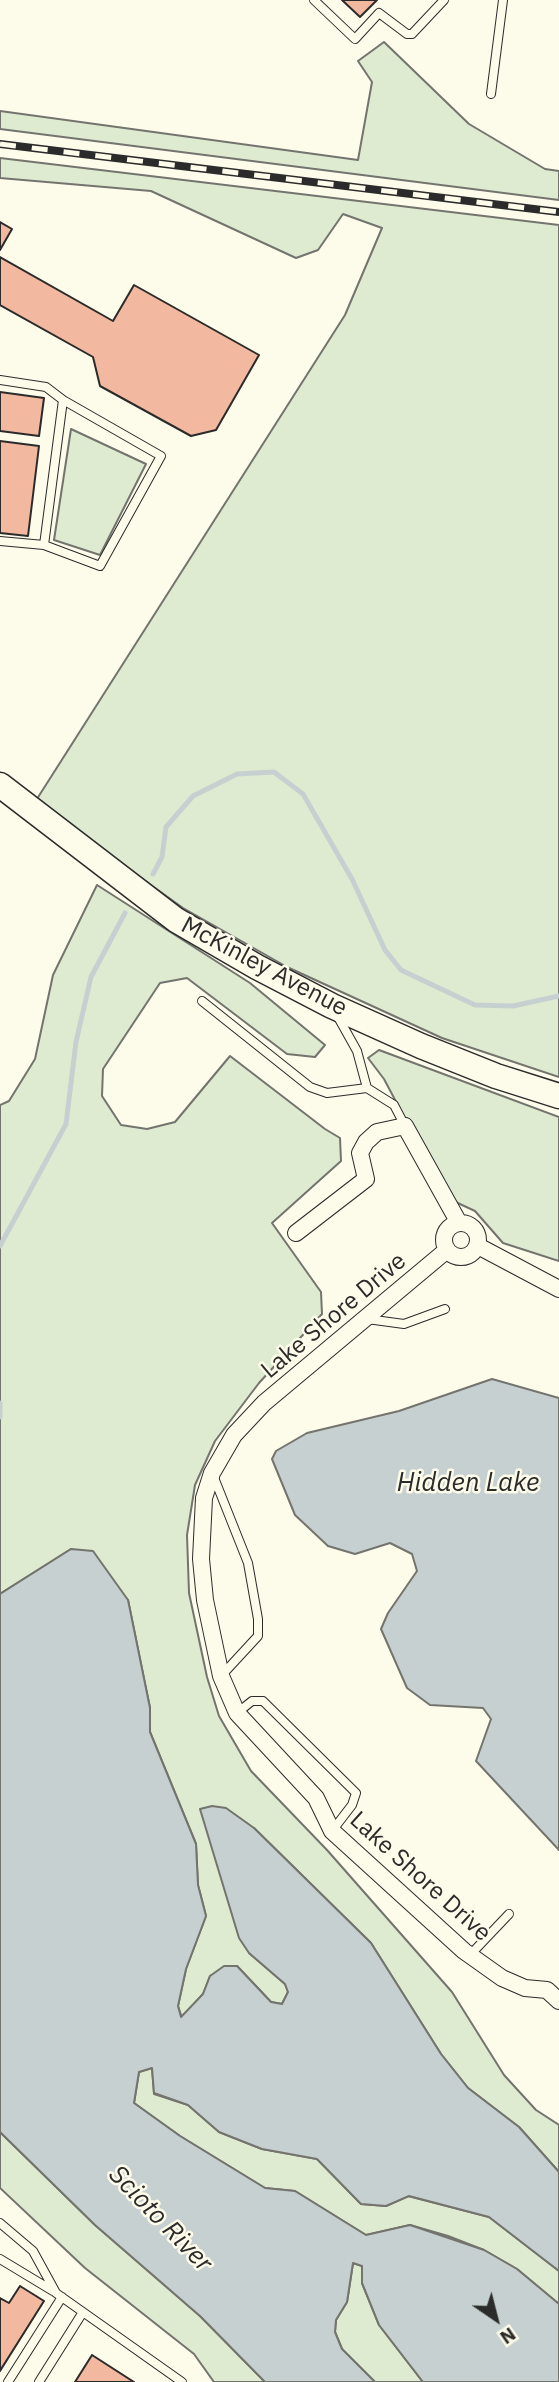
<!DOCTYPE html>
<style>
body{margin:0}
#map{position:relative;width:559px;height:2382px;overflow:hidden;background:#fdfbea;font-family:"IBM Plex Sans",sans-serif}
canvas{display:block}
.north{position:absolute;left:461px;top:2284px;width:70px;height:70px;-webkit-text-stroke:5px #fdfbea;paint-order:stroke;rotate:145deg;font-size:19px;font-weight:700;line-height:28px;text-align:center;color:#2b2b2b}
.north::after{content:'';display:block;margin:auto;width:24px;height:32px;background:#2b2b2b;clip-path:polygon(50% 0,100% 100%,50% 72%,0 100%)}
</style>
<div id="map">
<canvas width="559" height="2382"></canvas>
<div class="north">N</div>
</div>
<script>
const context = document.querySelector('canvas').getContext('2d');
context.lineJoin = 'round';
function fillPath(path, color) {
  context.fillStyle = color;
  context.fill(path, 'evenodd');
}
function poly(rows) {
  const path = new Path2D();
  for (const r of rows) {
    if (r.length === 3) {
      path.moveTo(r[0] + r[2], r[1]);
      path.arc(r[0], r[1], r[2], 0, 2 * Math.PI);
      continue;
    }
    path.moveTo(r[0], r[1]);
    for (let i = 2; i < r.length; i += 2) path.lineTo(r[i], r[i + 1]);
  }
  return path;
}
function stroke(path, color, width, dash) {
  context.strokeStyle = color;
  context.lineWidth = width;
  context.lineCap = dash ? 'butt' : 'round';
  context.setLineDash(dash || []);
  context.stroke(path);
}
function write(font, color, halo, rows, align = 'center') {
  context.font = font + ' "IBM Plex Sans",sans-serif';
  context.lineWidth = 5;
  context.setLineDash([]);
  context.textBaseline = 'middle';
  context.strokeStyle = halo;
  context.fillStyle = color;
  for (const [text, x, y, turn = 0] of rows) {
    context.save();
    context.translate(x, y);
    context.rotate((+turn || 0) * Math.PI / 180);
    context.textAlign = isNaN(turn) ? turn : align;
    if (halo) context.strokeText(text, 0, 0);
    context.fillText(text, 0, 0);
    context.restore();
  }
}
const green = poly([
 [384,42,469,124,545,169,559,171,559,200,0,129,0,111,358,160,372,82,358,61,384,42],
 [0,158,559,225,559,1077,442,1038,287,967,183,908,35,802,345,315,382,228,343,214,318,250,296,258,151,191,0,178,0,158],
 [71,429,146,464,100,555,54,540,71,429],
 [97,885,250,983,325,1045,315,1057,287,1054,187,978,160,983,103,1069,102,1096,121,1125,147,1129,175,1122,230,1056,325,1129,340,1138,341,1161,272,1223,321,1292,322,1314,259,1383,215,1441,195,1485,187,1535,189,1593,207,1677,219,1716,251,1771,327,1850,452,1992,504,2075,536,2110,559,2125,559,2172,519,2127,468,2088,441,2054,371,1943,254,1828,249,1953,285,1984,288,1992,282,2004,271,2002,237,1966,210,1976,203,1994,182,2018,178,2006,186,1969,206,1916,198,1885,196,1844,150,1732,150,1708,128,1600,71,1549,0,1594,0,1105,9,1101,35,1059,53,975,97,885],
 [379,1050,559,1117,559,1261,503,1243,475,1211,447,1198,384,1079,368,1058,379,1050],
 [152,2068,154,2094,188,2105,219,2132,262,2149,317,2159,361,2204,386,2206,408,2196,489,2217,559,2271,559,2304,517,2269,484,2250,448,2236,410,2225,366,2235,295,2191,265,2188,180,2136,134,2103,139,2072,152,2068],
 [0,2132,95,2225,200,2316,265,2382,214,2382,194,2354,85,2268,0,2188,0,2132],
 [353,2263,362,2266,362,2283,379,2325,423,2382,375,2382,342,2349,335,2332,336,2320,347,2302,353,2263]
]);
fillPath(green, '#deebd1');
stroke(green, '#74746e', 2);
const water = poly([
 [492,1379,559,1398,559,1850,476,1761,491,1719,483,1708,430,1705,407,1688,381,1629,388,1613,417,1571,412,1554,390,1543,355,1554,328,1546,295,1515,272,1459,276,1451,307,1433,399,1411,492,1379],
 [71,1549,93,1551,128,1600,150,1708,150,1732,196,1844,198,1885,206,1916,186,1969,178,2006,181,2017,203,1994,210,1976,224,1966,237,1966,271,2002,282,2004,288,1992,285,1984,249,1953,239,1938,200,1809,212,1806,226,1808,254,1828,371,1943,441,2054,468,2088,519,2127,559,2172,559,2271,489,2217,409,2196,386,2206,361,2204,317,2159,262,2149,219,2132,188,2105,154,2093,152,2068,139,2072,134,2103,180,2136,265,2188,295,2191,366,2235,410,2225,484,2250,517,2269,559,2304,559,2382,423,2382,379,2325,362,2283,362,2266,353,2263,347,2302,336,2320,335,2332,342,2349,375,2382,265,2382,200,2316,95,2225,0,2132,0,1594,71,1549]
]);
fillPath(water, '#c7d0d0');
stroke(water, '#74746e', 2);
stroke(poly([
 [153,874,162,857,166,827,193,796,237,774,274,772,303,794,352,879,385,950,401,970,475,1005,513,1006,559,996],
 [0,1246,66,1124,76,1042,91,977,125,913],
 [0,1403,0,1417]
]), '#c7d0d0', 5);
const building = poly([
 [342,0,377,0,360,17,342,0],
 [0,222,12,229,0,250,0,222],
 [0,257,113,321,134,285,259,355,216,430,191,436,100,386,93,357,0,305,0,257],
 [0,392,44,398,39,436,0,431,0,392],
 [0,441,39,446,28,536,0,533,0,441],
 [20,2286,44,2301,0,2371,0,2298,9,2303,20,2286],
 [92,2355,134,2382,75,2382,92,2355]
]);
fillPath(building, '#f2b8a0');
stroke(building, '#2b2b2b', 2);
const lane = poly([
 [314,0,355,39,379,13,407,34,412,34,444,0],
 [491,94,503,0],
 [0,380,46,387,63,400,44,545,0,541],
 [44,545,100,566,161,456,63,400],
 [202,1001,310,1087,327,1093,367,1088],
 [338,1017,357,1051,367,1088,394,1105,405,1126],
 [367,1319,404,1324,445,1309],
 [213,1475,248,1563,258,1619,258,1636,222,1675],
 [237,1713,252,1701,263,1701,356,1793,352,1805,332,1831],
 [470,1955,509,1914],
 [0,2223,33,2251,56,2293,182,2382],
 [0,2259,53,2291],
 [8,2382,62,2297],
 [39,2382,83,2312]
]);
const street = poly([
 [461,1240,17],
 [296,1233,366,1179,360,1153,366,1142,377,1132,405,1126,459,1223],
 [478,1246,559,1289],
 [447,1250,264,1403,234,1435,212,1473,204,1498,201,1559,205,1600,221,1676,237,1713,316,1798,332,1831,464,1951,502,1978,525,1988,547,1990,559,2001]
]);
const primary = poly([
 [0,785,176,920,257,967,332,1006,421,1046,496,1076,559,1096]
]);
stroke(lane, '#2b2b2b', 10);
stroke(street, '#2b2b2b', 18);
stroke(primary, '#2b2b2b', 27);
stroke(lane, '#fdfbea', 8);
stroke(street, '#fdfbea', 16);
stroke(primary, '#fdfbea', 24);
const rail = poly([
 [0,144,559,212]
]);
stroke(rail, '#2b2b2b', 8);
stroke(rail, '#fdfbea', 5, [16]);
write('24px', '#2b2b2b', '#fdfbea', [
 ["McKinley Avenue",264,967,28],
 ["Lake Shore Drive",334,1316,-40],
 ["Lake Shore Drive",420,1877,42]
]);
write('italic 26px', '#2b2b2b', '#fdfbea', [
 ["Hidden Lake",468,1483],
 ["Scioto River",160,2219,46]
]);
</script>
